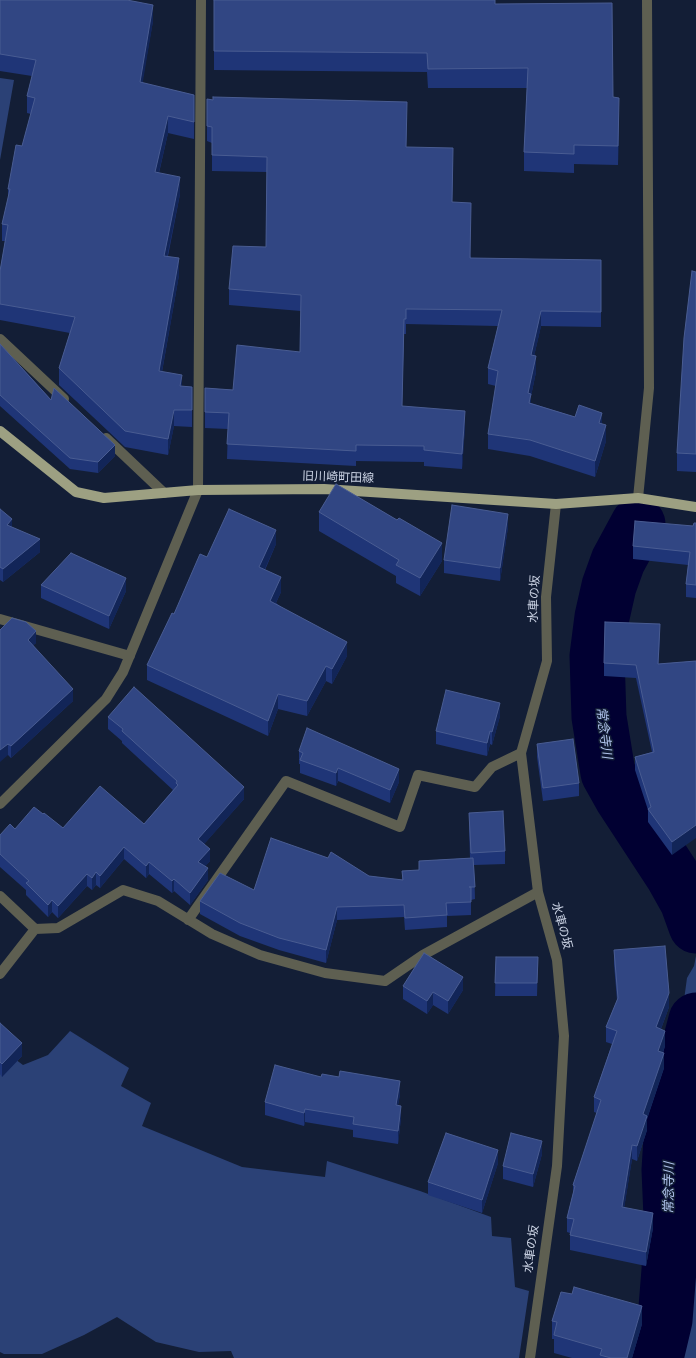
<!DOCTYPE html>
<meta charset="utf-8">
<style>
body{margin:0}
canvas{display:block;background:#131e36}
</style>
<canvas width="696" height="1358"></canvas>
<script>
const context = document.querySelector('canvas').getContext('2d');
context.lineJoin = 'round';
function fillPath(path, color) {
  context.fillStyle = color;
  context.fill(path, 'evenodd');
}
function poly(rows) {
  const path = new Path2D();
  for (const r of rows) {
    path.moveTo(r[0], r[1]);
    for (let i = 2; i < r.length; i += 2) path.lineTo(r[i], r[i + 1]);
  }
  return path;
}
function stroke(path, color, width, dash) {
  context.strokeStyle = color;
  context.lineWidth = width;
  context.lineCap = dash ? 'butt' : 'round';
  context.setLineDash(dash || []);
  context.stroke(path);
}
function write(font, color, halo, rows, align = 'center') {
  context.font = font + ' Jost,"Noto Sans JP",sans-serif';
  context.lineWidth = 3;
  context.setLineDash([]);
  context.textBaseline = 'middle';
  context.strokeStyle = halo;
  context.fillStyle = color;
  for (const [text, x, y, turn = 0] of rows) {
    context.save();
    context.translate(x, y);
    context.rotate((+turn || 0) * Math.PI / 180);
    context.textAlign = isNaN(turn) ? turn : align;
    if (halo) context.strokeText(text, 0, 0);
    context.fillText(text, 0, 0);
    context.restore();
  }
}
fillPath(poly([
 [0,78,14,80,0,160],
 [696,956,696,1358,661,1358,669,1318,679,1187,663,1182,667,1125,687,978,694,966],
 [70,1031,129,1068,121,1086,151,1103,142,1126,242,1167,325,1177,327,1161,420,1191,491,1217,492,1236,511,1238,515,1287,529,1291,519,1358,234,1358,231,1351,199,1352,156,1342,117,1317,84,1335,42,1354,4,1354,0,1352,0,1048,23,1065,48,1055]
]), '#2b4176');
stroke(poly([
 [638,524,618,561,609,586,602,617,597,656,599,717,608,773,622,798,673,876,687,901,696,926],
 [656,1358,665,1320,669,1270,671,1217,669,1170,671,1138,688,1050,696,1020]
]), '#010032', 55);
stroke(poly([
 [0,339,64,399],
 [106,438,164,493],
 [638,498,649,388,647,0],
 [0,619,130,656],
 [0,804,106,699,123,672,198,490,201,0],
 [0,896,35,929,0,974],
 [188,920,286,781,400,827,418,775,475,787,492,767,521,753],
 [35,929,58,928,123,890,158,901,212,934,260,955,325,973,385,981,423,955,538,892],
 [530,1358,557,1166,564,1036,557,960,538,892,521,753,547,661,546,597,556,504]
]), '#5e5f51', 10);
stroke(poly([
 [0,431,76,492,104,498,198,490,324,489,556,504,638,498,696,507]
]), '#9da082', 10);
fillPath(poly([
 [0,0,153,21,142,83,194,95,194,139,168,133,159,173,180,194,168,256,179,275,162,372,182,386,192,387,192,427,174,426,168,455,125,447,59,385,59,368,70,333,0,320,0,271,5,241,2,241,2,224,8,200,8,189,22,146,31,114,27,113,27,96,32,76,0,71],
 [214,0,495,4,613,97,619,117,618,165,574,164,574,173,524,171,524,152,527,88,428,88,427,72,214,70],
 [207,99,213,100,407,118,406,147,453,163,452,202,471,258,601,260,601,327,541,326,534,356,536,372,531,396,531,403,575,417,602,424,606,441,595,477,530,456,488,449,488,434,496,386,488,384,488,368,498,326,406,324,406,334,404,334,402,406,465,427,462,469,424,466,424,462,356,461,356,466,227,459,228,429,205,428,205,388,233,390,300,352,301,311,229,305,229,289,266,247,267,172,212,171,212,143,207,141],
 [696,272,696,472,677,471,677,453],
 [0,344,51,400,115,456,98,473,70,469,0,406],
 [0,509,12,527,40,552,3,582,0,580],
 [319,512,442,561,420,596,396,583,396,576,319,531],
 [696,523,696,598,686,597,686,584,688,565,633,559,633,546,693,526],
 [508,527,500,581,444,573,444,560],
 [276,544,265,570,281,592,276,603,347,656,332,684,326,681,307,716,278,709,268,736,147,680,147,665,174,614,207,557],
 [41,585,126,591,109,629,41,598],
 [0,630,36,643,33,645,73,701,11,758,8,755],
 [660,637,658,664,696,661,672,855,648,822,648,810,635,770,635,757,652,752,636,678,604,676,604,663],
 [500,716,492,745,490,744,487,756,436,744,436,731],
 [108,717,244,799,204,844,210,861,205,866,208,880,190,905,174,891,172,893,149,874,146,878,124,859,100,888,96,885,92,890,87,886,58,918,52,912,48,917,26,895,26,890,0,867,0,835,15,829,43,814,63,828,144,824,173,790,122,743,122,741,108,729],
 [537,744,579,783,579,796,543,801,537,757],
 [299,751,399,782,390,803,338,781,336,786,300,773,300,764,299,764],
 [469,813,505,851,505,864,474,865,475,899,471,900,471,915,447,916,447,927,405,930,404,917,337,920,326,963,279,950,240,936,200,914,200,901,254,890,369,876,402,880,402,871,419,870,419,861,470,858,469,826],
 [614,950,669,1007,661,1029,665,1046,663,1053,664,1068,647,1119,647,1130,637,1161,632,1159,624,1208,653,1228,646,1266,570,1250,570,1233,567,1232,567,1218,573,1193,573,1185,597,1113,594,1112,594,1097,612,1044,606,1042,606,1027,617,1000,614,964],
 [496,957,538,957,537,996,495,996],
 [403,986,463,990,448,1014,433,1005,427,1014,403,999],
 [0,1023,22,1056,2,1077,0,1074],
 [321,1077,400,1094,398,1105,401,1118,398,1144,353,1137,353,1130,305,1122,304,1126,265,1115,265,1102],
 [542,1154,533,1187,503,1179,503,1166],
 [498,1163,482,1213,428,1195,428,1182],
 [552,1321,642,1324,632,1358,572,1358,554,1353,554,1339,552,1339]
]), '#1f3577');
fillPath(poly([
 [153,5,153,21,140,99,140,82],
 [619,98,619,117,618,165,618,146],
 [168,116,168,133,155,189,155,172],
 [180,177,180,194,164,272,164,256],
 [179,258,179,275,159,388,159,371],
 [541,311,541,326,531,370,531,355],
 [536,356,536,372,531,396,531,410,528,393],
 [182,375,182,392,180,386],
 [174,410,174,426,168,455,168,439],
 [465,411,465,427,462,469,462,454],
 [602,413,602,428,599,423],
 [606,425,606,441,595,477,595,461],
 [115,445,115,456,98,473,98,462],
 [508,514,508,527,500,581,500,568],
 [12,519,12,531,7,525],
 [276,530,276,544,259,582,259,567],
 [40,539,40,552,3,582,3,569],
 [442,543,442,561,420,596,420,578],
 [281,577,281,592,270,615,270,601],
 [126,578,126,591,109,629,109,616],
 [660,624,660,637,658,677,658,664],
 [36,631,36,643,28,651,28,640],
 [347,642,347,656,332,684,332,669],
 [326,666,326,681,307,716,307,701],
 [73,689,73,701,11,758,11,746],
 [278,694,278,709,268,736,268,721],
 [500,703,500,716,492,745,492,732],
 [490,731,490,744,487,756,487,743],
 [8,744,8,755,0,762,0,750],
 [338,768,338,781,336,786,336,773],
 [399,769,399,782,390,803,390,790],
 [244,787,244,799,198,851,198,839],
 [696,825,696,838,672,855,672,842],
 [124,847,124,859,100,888,100,876],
 [210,849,210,861,198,875,198,862],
 [149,862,149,874,146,878,146,866],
 [208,868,208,880,190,905,190,893],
 [96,872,96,885,92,890,92,878],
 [87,874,87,886,58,918,58,906],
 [174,879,174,891,172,893,172,881],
 [52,900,52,912,48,917,48,905],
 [337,907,337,920,326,963,326,950],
 [463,977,463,990,448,1014,448,1001],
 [433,992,433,1005,427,1014,427,1001],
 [669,993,669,1007,656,1042,656,1027],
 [665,1031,665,1046,658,1066,658,1051],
 [22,1043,22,1056,2,1077,2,1064],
 [664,1053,664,1068,647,1119,647,1130,637,1161,637,1146,643,1114],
 [400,1081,400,1094,396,1118,396,1105],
 [401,1106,401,1118,398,1144,398,1131],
 [305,1109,305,1122,304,1126,304,1113],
 [542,1141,542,1154,533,1187,533,1174],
 [632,1145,632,1159,622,1222,622,1207],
 [498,1150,498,1163,482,1213,482,1200],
 [653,1213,653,1228,646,1266,646,1252],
 [642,1306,642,1324,632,1358,627,1358]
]), '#122558');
const building = poly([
 [0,0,127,0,153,5,140,82,194,95,194,122,168,116,155,172,180,177,164,256,179,258,159,371,182,375,180,386,192,387,192,410,174,410,168,439,125,431,59,368,75,317,0,304,0,271,8,225,2,224,10,189,8,189,16,145,22,146,35,98,27,96,36,60,0,54,0,0],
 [214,0,495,0,495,4,612,3,613,97,619,98,618,146,574,145,574,154,524,152,528,68,428,69,427,53,214,51,214,0],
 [213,97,407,102,406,147,453,148,452,202,471,203,470,258,601,260,601,312,541,311,531,355,536,356,528,393,531,394,529,403,575,417,579,405,602,413,599,423,606,425,595,461,530,440,488,434,498,371,488,368,502,310,406,309,406,319,404,319,402,406,465,411,462,454,424,450,424,446,356,445,356,451,227,444,229,413,205,412,205,388,233,390,237,345,300,352,301,295,229,289,233,246,266,247,267,157,212,155,212,127,207,126,207,99,213,100,213,97],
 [692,271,696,272,696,454,677,453,684,338,692,271],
 [0,344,51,400,54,388,115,445,98,462,70,458,0,395,0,344],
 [336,484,397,520,399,518,442,543,420,578,396,565,399,560,319,512,336,484],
 [452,505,508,514,500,568,444,560,452,505],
 [0,509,12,519,7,525,40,539,3,569,0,567,0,509],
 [229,509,276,530,259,567,281,577,270,601,347,642,332,669,326,666,307,701,278,694,268,721,147,665,172,613,174,614,200,554,207,557,229,509],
 [635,521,693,526,694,523,696,523,696,585,686,584,690,552,633,546,635,521],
 [71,553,126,578,109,616,41,585,71,553],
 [12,618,26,622,36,631,28,640,73,689,11,746,8,744,0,750,0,630,12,618],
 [605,622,660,624,658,664,696,661,696,825,672,842,648,809,651,807,635,757,654,752,636,665,604,663,605,622],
 [134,687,244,787,198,839,210,849,198,862,208,868,190,893,174,879,172,881,149,862,146,866,124,847,100,876,96,872,92,878,87,874,58,906,52,900,48,905,26,883,29,881,0,854,0,835,10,824,15,829,34,807,43,814,44,813,63,828,100,786,144,824,178,785,176,783,177,781,122,731,123,729,108,717,134,687],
 [446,690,500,703,492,732,490,731,487,743,436,731,446,690],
 [307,728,399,769,390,790,338,768,336,773,300,760,303,753,299,751,307,728],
 [573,739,579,783,543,788,537,744,573,739],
 [503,811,505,851,471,853,469,813,503,811],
 [271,838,328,858,331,852,369,876,403,880,402,871,419,870,419,861,473,858,475,887,469,887,471,887,471,902,446,903,447,915,405,918,404,905,337,907,326,950,279,938,240,923,200,901,220,873,254,890,271,838],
 [665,946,669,993,656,1027,665,1031,658,1051,664,1053,643,1114,647,1116,637,1146,632,1145,622,1207,653,1213,646,1252,570,1235,574,1219,567,1218,575,1186,573,1185,601,1100,594,1097,617,1031,606,1027,618,998,614,950,665,946],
 [424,953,463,977,448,1001,433,992,427,1001,403,986,424,953],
 [496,957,538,957,537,983,495,983,496,957],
 [0,1023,22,1043,2,1064,0,1062,0,1023],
 [275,1065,321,1077,322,1074,339,1077,340,1071,400,1081,396,1105,401,1106,398,1131,353,1124,354,1117,305,1109,304,1113,265,1102,275,1065],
 [446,1133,498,1150,482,1200,428,1182,446,1133],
 [511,1133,542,1141,533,1174,503,1166,511,1133],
 [574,1287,642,1306,627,1358,611,1358,600,1355,602,1349,554,1335,557,1322,552,1321,561,1292,572,1294,574,1287]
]);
fillPath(building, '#314683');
stroke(building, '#495c92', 1);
write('12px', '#cad2e3', '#131e36', [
 ["旧川崎町田線",338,478,2],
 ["水車の坂",535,599,-87],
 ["水車の坂",561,926,75],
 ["水車の坂",532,1249,-82]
]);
write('italic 13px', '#b0c3ec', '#131e36', [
 ["常念寺川",603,733,83],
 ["常念寺川",670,1188,-89]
]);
</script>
